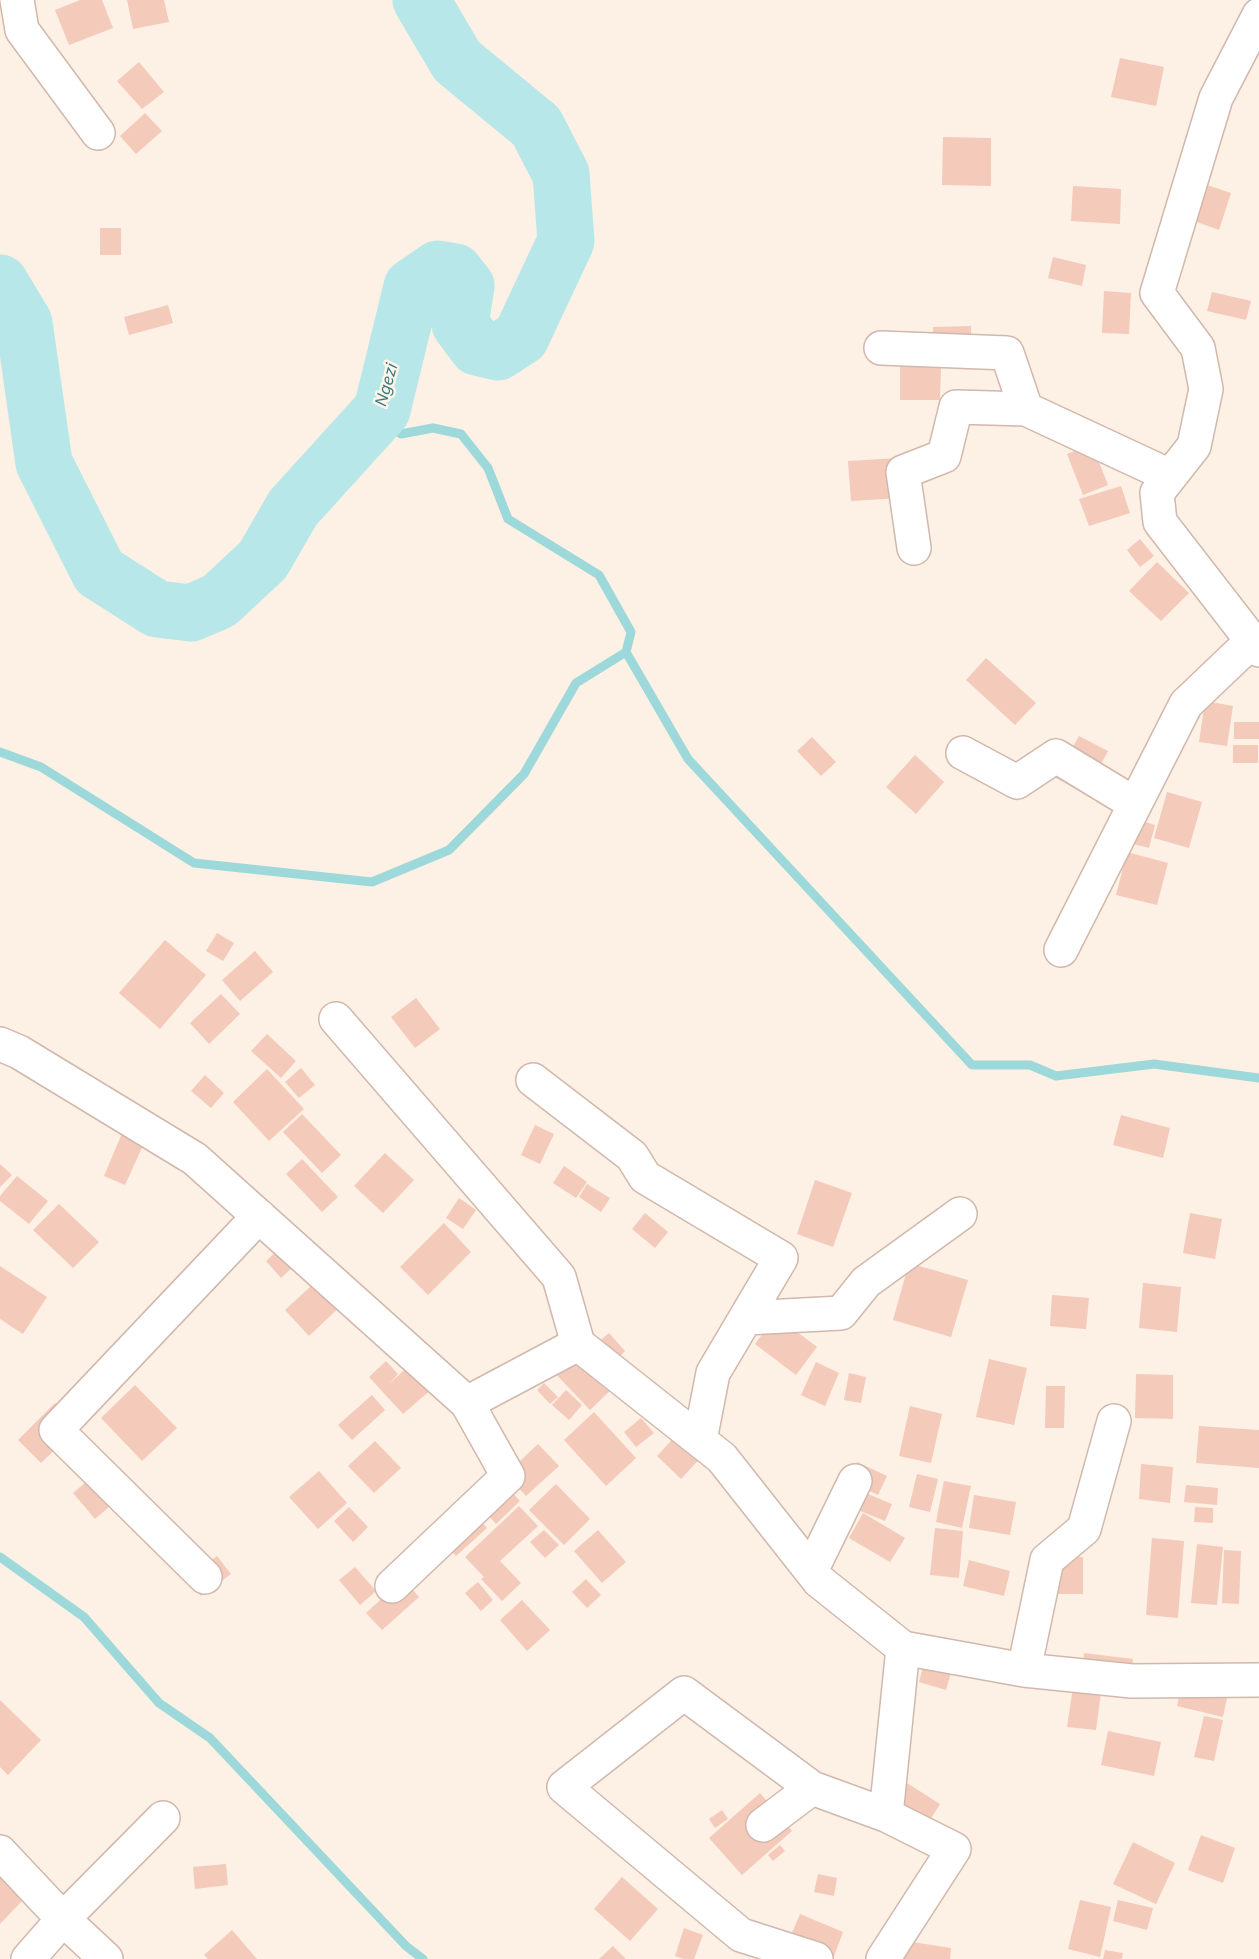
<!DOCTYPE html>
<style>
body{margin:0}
canvas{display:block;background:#fdf0e4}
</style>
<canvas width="1259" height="1959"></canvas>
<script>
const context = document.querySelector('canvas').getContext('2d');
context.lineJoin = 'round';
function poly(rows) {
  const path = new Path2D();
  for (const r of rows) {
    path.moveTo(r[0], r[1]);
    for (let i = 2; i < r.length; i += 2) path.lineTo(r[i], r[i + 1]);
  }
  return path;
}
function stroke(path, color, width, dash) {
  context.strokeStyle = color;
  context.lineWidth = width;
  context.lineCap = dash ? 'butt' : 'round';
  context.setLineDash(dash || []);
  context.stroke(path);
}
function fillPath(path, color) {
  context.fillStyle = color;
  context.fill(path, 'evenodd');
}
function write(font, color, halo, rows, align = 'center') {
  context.font = font + ' Inter,sans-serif';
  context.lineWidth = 5;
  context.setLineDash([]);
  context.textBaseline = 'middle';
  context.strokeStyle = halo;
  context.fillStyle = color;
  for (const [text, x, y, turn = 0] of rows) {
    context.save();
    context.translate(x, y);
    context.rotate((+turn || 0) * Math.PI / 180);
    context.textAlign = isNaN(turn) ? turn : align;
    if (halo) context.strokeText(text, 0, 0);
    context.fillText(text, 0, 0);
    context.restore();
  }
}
stroke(poly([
 [626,652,688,759,972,1065,1030,1065,1056,1076,1154,1064,1259,1078],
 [0,752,41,767,194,863,372,882,449,850,524,774,576,683,626,652,631,632,599,575,508,519,488,468,461,434,433,428,401,434,391,426,382,410],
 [0,1557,84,1617,159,1703,210,1738,406,1946,423,1959]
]), '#9dd8da', 9);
stroke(poly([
 [0,283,24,323,44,463,99,572,157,609,191,613,219,601,263,560,293,508,382,410,412,287,438,269,455,272,466,286,460,324,477,347,498,352,521,337,566,241,561,174,536,126,457,61,421,0]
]), '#b7e7e8', 57);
fillPath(poly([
 [80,0,102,0,113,28,69,45,55,10],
 [127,0,164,0,169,22,133,29],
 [1120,58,1164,67,1156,106,1111,97],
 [139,62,164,92,142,109,117,81],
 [145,113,162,131,136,154,120,136],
 [943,137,991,138,991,186,942,185],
 [1207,185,1231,193,1219,230,1194,221],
 [1073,186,1121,189,1120,224,1071,221],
 [100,228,121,228,121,255,100,255],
 [1053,257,1086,265,1082,286,1048,278],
 [1104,291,1131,293,1129,334,1102,333],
 [1212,292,1251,301,1246,320,1207,311],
 [168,305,173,323,129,335,124,317],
 [971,326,971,351,933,351,933,327],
 [900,364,941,365,940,400,900,400],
 [1092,444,1108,485,1083,495,1067,454],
 [899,458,902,498,851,501,848,461],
 [1121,486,1130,513,1089,526,1079,499],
 [1140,539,1154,556,1140,567,1127,550],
 [1157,562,1189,593,1161,621,1129,591],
 [986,658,1036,703,1015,725,966,680],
 [1205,701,1233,706,1227,746,1199,742],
 [1234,722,1259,722,1259,739,1234,739],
 [1079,736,1108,751,1085,794,1056,778],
 [812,737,836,762,821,776,797,751],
 [1233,745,1258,745,1258,763,1233,763],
 [915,755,944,782,916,814,886,787],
 [1167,792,1202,802,1189,848,1154,838],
 [1139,820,1155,825,1149,848,1133,844],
 [1127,852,1168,863,1157,905,1116,895],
 [217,933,234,943,223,961,206,951],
 [165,940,206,975,160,1029,119,993],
 [255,951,273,972,240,1001,222,980],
 [221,994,240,1014,209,1044,190,1023],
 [416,998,440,1029,415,1048,391,1017],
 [267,1034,296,1061,281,1078,251,1051],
 [301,1068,315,1085,299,1098,285,1082],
 [267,1069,304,1109,269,1141,233,1102],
 [205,1075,224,1093,211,1108,191,1091],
 [302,1114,341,1155,322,1173,283,1132],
 [1121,1115,1170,1128,1163,1158,1113,1145],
 [535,1125,554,1134,540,1164,521,1155],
 [123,1131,145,1141,125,1185,104,1176],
 [385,1153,414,1180,383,1213,354,1186],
 [302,1159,338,1197,322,1212,286,1174],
 [0,1164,12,1175,0,1187],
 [564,1166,587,1182,576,1198,553,1183],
 [17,1176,48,1201,29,1224,0,1201,0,1196],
 [815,1180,852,1193,833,1247,797,1234],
 [587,1184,610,1198,601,1212,579,1197],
 [459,1198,476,1210,463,1229,446,1218],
 [59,1204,99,1242,73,1268,33,1230],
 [645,1213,668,1232,655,1248,632,1229],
 [1190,1213,1222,1219,1215,1259,1183,1253],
 [444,1223,471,1252,428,1295,400,1267],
 [286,1243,301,1259,281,1278,266,1261],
 [909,1263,968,1280,951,1337,893,1320],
 [0,1266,47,1297,23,1334,0,1319],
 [322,1276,345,1302,309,1336,285,1310],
 [1143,1283,1181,1287,1177,1332,1139,1328],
 [1052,1295,1089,1298,1086,1329,1050,1326],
 [776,1316,817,1347,796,1375,755,1344],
 [609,1333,625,1351,614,1362,597,1343],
 [579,1345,617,1384,590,1410,552,1370],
 [989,1359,1027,1368,1014,1425,976,1417],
 [386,1361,398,1374,389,1384,411,1364,433,1388,403,1414,369,1377],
 [816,1362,839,1373,825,1406,801,1395],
 [849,1373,866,1377,861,1403,844,1400],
 [1136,1374,1173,1375,1173,1419,1135,1418],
 [544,1383,558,1397,550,1404,537,1390],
 [135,1385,177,1428,142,1461,101,1418],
 [1046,1386,1065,1386,1064,1428,1045,1428],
 [566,1390,582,1405,569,1420,552,1405],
 [372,1395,385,1410,352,1440,338,1425],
 [55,1403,78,1427,41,1463,18,1440],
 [910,1406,942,1414,931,1463,899,1456],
 [594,1412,636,1458,606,1486,564,1440],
 [641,1418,654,1433,636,1447,624,1432],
 [1199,1426,1259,1430,1259,1468,1196,1463],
 [680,1431,704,1454,681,1479,657,1456],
 [375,1441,401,1468,374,1493,348,1466],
 [538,1444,559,1466,526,1496,506,1474],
 [111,1461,133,1486,95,1519,73,1493],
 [857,1462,887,1476,878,1495,848,1481],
 [1141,1464,1173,1467,1170,1503,1139,1499],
 [319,1471,347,1503,318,1529,289,1497],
 [493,1473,520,1501,496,1524,470,1495],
 [917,1474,938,1479,930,1512,909,1507],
 [944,1481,971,1486,962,1528,936,1522],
 [556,1484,590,1519,564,1545,529,1510],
 [846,1485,892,1504,885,1521,838,1502],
 [1186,1485,1218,1488,1217,1505,1184,1502],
 [974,1495,1016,1502,1010,1535,969,1528],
 [464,1502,487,1528,456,1556,432,1529],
 [519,1506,538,1526,500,1561,521,1583,502,1601,481,1579,484,1577,465,1557],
 [349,1507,368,1527,353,1542,334,1521],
 [1195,1507,1213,1508,1213,1523,1194,1522],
 [863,1513,905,1538,890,1562,849,1538],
 [935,1528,963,1531,959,1578,930,1575],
 [544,1530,559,1545,545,1558,530,1542],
 [598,1530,626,1562,602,1583,574,1551],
 [1152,1538,1184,1541,1178,1618,1146,1615],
 [1197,1544,1223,1547,1217,1605,1191,1603],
 [1224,1550,1241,1551,1239,1604,1222,1603],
 [217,1556,231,1574,201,1596,188,1578],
 [1058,1557,1083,1557,1083,1594,1058,1594],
 [969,1560,1010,1571,1004,1596,963,1586],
 [355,1567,376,1591,360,1605,339,1580],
 [403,1579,419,1597,382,1630,366,1613],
 [586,1579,601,1595,587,1608,572,1592],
 [478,1582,493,1600,481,1611,465,1593],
 [522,1600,550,1630,527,1651,500,1620],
 [930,1641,958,1649,946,1690,919,1682],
 [1084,1653,1133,1659,1130,1680,1082,1673],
 [1185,1673,1230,1684,1223,1717,1177,1706],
 [1075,1674,1103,1678,1096,1730,1067,1727],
 [0,1700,41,1740,8,1775,0,1767],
 [1204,1716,1223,1720,1214,1761,1194,1757],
 [1108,1731,1161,1742,1154,1776,1101,1765],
 [899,1778,940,1804,918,1839,876,1812],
 [760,1793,792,1831,742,1875,709,1838],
 [722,1810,728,1819,715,1828,709,1819],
 [1201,1835,1235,1848,1223,1883,1188,1870],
 [1133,1842,1175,1863,1156,1904,1113,1884],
 [780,1845,785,1851,773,1861,768,1855],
 [226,1864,228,1885,195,1889,193,1867],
 [0,1865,44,1878,0,1924],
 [818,1874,837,1878,834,1896,814,1892],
 [622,1877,658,1909,630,1941,594,1909],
 [1080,1900,1111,1907,1100,1957,1068,1949],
 [1118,1900,1153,1908,1147,1930,1113,1921],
 [800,1914,843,1932,833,1959,781,1959],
 [684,1928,703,1935,694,1959,684,1959,675,1956],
 [232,1930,257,1959,208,1959,204,1955],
 [906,1941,951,1948,950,1959,904,1959],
 [613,1946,626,1959,599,1959],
 [1105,1950,1123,1953,1122,1959,1103,1959]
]), '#f4caba');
const minor = poly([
 [17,0,22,30,98,133],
 [1259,15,1216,98,1157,293,1198,348,1206,389,1194,446,1157,493,1160,522,1259,650],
 [881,348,1007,353,1026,409,1170,476],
 [914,548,903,472,944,456,956,407,1026,409],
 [963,753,1017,782,1056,756,1135,804],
 [1061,950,1186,704,1252,641],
 [336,1019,559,1277,578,1344],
 [0,1044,19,1052,195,1159,467,1403,578,1344,722,1458,819,1581,903,1648,1024,1670,1132,1681,1259,1680],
 [533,1080,632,1156,645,1177,781,1258,713,1373,700,1440],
 [746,1318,841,1313,866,1282,960,1214],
 [811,1571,855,1481],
 [205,1577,56,1430,259,1216],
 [392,1586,508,1476,467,1403],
 [1024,1670,1047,1560,1084,1529,1114,1421],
 [763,1825,812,1788],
 [0,1852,63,1919,106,1959],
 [28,1959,63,1919,163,1818],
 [816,1959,741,1935,564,1787,684,1693,812,1788,886,1815,903,1648],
 [883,1959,954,1849,886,1815]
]);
stroke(minor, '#d1b8ac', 36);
stroke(minor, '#fff', 33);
write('italic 16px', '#3b7a7d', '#fff5eb', [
 ["Ngezi",387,385,-74]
]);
</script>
